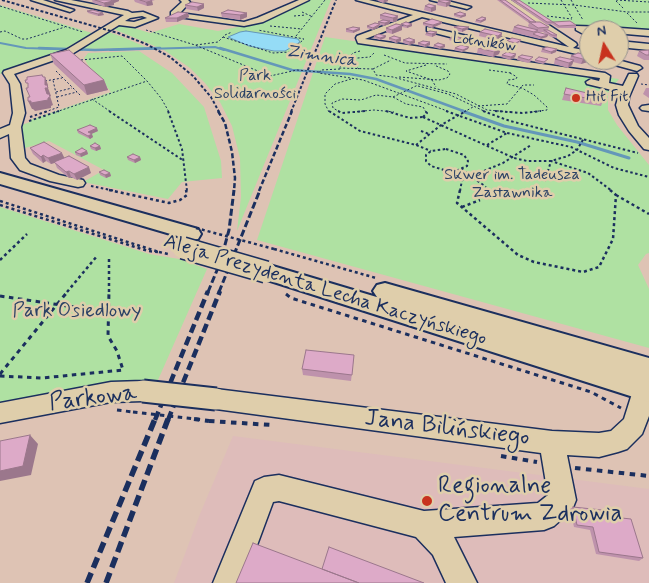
<!DOCTYPE html>
<meta charset="utf-8">
<style>
body{margin:0}
#map{position:relative;width:649px;height:583px;overflow:hidden;background:#dec3b4;font-family:Mynerve,sans-serif}
canvas{display:block}
.north{position:absolute;left:579px;top:20px;width:50px;height:50px;box-sizing:border-box;background:#dfceab;border:1px solid #918e8c;border-radius:50%;rotate:350deg;font-size:14px;font-weight:700;line-height:20px;text-align:center;color:#1b2f5e}
.north::after{content:'';display:block;margin:auto;width:18px;height:22px;background:#c8321e;clip-path:polygon(50% 0,100% 100%,50% 72%,0 100%)}
</style>
<div id="map">
<canvas width="649" height="583"></canvas>
<div class="north">N</div>
</div>
<script>
const context = document.querySelector('canvas').getContext('2d');
context.lineJoin = 'round';
function fillPath(path, color) {
  context.fillStyle = color;
  context.fill(path, 'evenodd');
}
function poly(rows) {
  const path = new Path2D();
  for (const r of rows) {
    path.moveTo(r[0], r[1]);
    for (let i = 2; i < r.length; i += 2) path.lineTo(r[i], r[i + 1]);
  }
  return path;
}
function stroke(path, color, width, dash) {
  context.strokeStyle = color;
  context.lineWidth = width;
  context.lineCap = dash ? 'butt' : 'round';
  context.setLineDash(dash || []);
  context.stroke(path);
}
function write(font, color, halo, rows, align = 'center') {
  context.font = font + ' Mynerve,sans-serif';
  context.lineWidth = 5;
  context.setLineDash([]);
  context.textBaseline = 'middle';
  context.strokeStyle = halo;
  context.fillStyle = color;
  for (const [text, x, y, turn = 0] of rows) {
    context.save();
    context.translate(x, y);
    context.rotate((+turn || 0) * Math.PI / 180);
    context.textAlign = isNaN(turn) ? turn : align;
    if (halo) context.strokeText(text, 0, 0);
    context.fillText(text, 0, 0);
    context.restore();
  }
}
fillPath(poly([
 [233,436,649,489,649,583,174,583,200,514]
]), '#debcba');
fillPath(poly([
 [308,0,331,0,237,231,241,197,240,158,232,126,220,102,205,83,190,68,164,50,111,28,118,23,150,33,179,24,218,31,247,25],
 [515,0,649,0,649,32,552,24],
 [0,5,92,33,68,47,0,74],
 [106,31,125,38,148,48,77,49],
 [325,37,619,79,608,93,608,110,617,125,649,165,649,253,646,254,638,265,649,289,649,348,257,240],
 [139,51,172,73,204,107,221,161,222,178,182,182,168,199,83,182,104,170,49,141,25,148,22,125,30,122,30,120,111,92,88,65,84,58,88,53],
 [0,207,149,254,179,259,207,269,158,380,130,380,0,402]
]), '#afe1a2');
const water = poly([
 [246,31,298,39,300,42,285,51,274,51,249,46,228,37,240,32,246,31]
]);
fillPath(water, '#95dcf6');
stroke(water, '#6497b9', 1);
stroke(poly([
 [0,43,26,48,82,50],
 [110,50,215,47,224,50]
]), '#6497b9', 2);
stroke(poly([
 [39,48,95,50,160,48],
 [220,48,292,70,350,74,376,79,466,112]
]), '#6497b9', 2.5);
stroke(poly([
 [462,111,504,126,577,142,629,158]
]), '#6497b9', 3);
const minor = poly([
 [31,0,43,0,74,10,70,12,31,0],
 [55,0,71,0,128,11,132,13,143,12,158,18,135,27,119,25,72,54,14,74,20,84,25,113,21,127,25,158,30,164,59,175,83,180,85,183,83,186,78,187,50,181,20,170,11,158,9,134,0,138,0,129,10,125,13,113,10,84,3,73,4,71,66,50,124,15,55,0],
 [142,16,147,18,134,22,125,21,130,18,142,16],
 [180,0,188,0,190,2,180,13,244,22,257,18,299,0,309,0,263,22,244,26,171,16,171,12,182,2,180,0],
 [356,0,369,0,569,47,502,0,511,0,576,43,577,45,573,48,589,51,589,57,422,17,365,39,605,73,610,76,609,83,623,86,629,74,637,74,638,76,629,97,628,105,638,126,649,138,649,150,644,149,629,131,619,115,616,105,620,92,587,84,586,82,591,79,599,81,600,78,358,43,356,38,357,36,413,15,356,0],
 [430,0,444,0,471,7,467,9,430,0],
 [576,26,608,27,612,30,589,30,589,37,576,30,576,26],
 [427,27,472,37,473,39,466,41,427,31,427,27],
 [620,28,649,30,649,36,626,34,622,37,619,36,619,30,616,30,620,28],
 [619,41,649,44,649,50,619,47,619,41],
 [602,60,618,60,640,66,642,68,637,71,604,62,602,60],
 [649,105,649,111,642,110,640,108,642,106,649,105],
 [644,378,649,380,649,416,642,434,627,449,618,452,599,457,567,455,576,500,572,510,554,526,544,530,454,537,477,583,446,583,433,555,416,537,279,501,273,502,243,583,213,583,255,481,264,477,279,475,424,511,538,503,548,495,541,453,216,409,208,406,204,399,208,392,216,389,552,431,599,433,611,431,624,419,636,381,644,378],
 [143,381,151,384,154,391,151,398,143,401,111,402,0,423,0,403,111,382,143,381]
]);
const major = poly([
 [0,173,198,229,201,234,198,239,191,240,0,184,0,173],
 [266,264,380,298,377,297,373,291,377,285,385,283,649,358,649,402,258,277,255,272,258,267,266,264]
]);
stroke(minor, '#1b2f5e', 3);
stroke(major, '#1b2f5e', 4);
stroke(poly([
 [561,0,572,18],
 [571,0,583,20],
 [616,0,649,2],
 [616,1,624,9],
 [528,3,574,5,627,12,649,12],
 [0,6,83,32],
 [302,12,313,17],
 [627,13,637,23],
 [294,16,306,15],
 [547,16,572,19],
 [270,26,302,29],
 [146,30,195,45,270,76,297,70,319,72],
 [0,32,5,31,22,39,27,39,65,27],
 [296,36,325,0],
 [223,37,273,53,290,52,304,39,258,30],
 [196,45,218,42,225,35,232,32],
 [360,51,353,53,339,68,373,69,376,75,393,77,456,94,487,110,510,112],
 [384,55,405,63,447,64],
 [81,60,122,56,147,81,161,98,169,112],
 [426,65,406,71,432,80,436,87],
 [340,69,321,70,319,73,363,80,450,112],
 [359,69,346,59,370,57,374,53],
 [373,69,391,60],
 [489,70,511,73],
 [56,71,81,96],
 [510,73,517,77,516,79,508,80,507,84,522,88,534,95,547,107,547,110,531,112],
 [399,77,439,80,447,78,450,74,448,71,434,65],
 [45,81,62,78],
 [641,84,649,85],
 [418,86,448,94,486,112],
 [56,92,72,88],
 [57,97,77,92],
 [393,97,418,85],
 [92,99,111,112],
 [478,106,507,104,523,85,534,85],
 [45,112,59,107,53,80],
 [56,112,147,81],
 [329,112,325,104,325,94,335,84,351,79],
 [340,112,333,108,332,103,342,99,361,100,376,95,393,97,406,104,423,107,426,112],
 [353,112,374,110,394,112],
 [464,112,473,107]
]), '#1b2f5e', 1, [2, 2]);
stroke(poly([
 [109,111,184,161],
 [168,111,182,149,187,191],
 [329,111,360,131,416,145,431,151],
 [338,111,342,113,366,111],
 [386,111,410,118,423,117],
 [446,111,507,133,571,147,614,168,649,177],
 [483,111,510,121,638,153],
 [495,111,522,113,541,111],
 [30,117,48,111],
 [423,117,514,158,527,161,551,161,568,156,577,150,584,138],
 [423,117,427,113,425,111],
 [29,121,59,111],
 [421,131,429,134],
 [416,145,441,125,466,111],
 [487,145,507,133],
 [446,149,464,155,468,161,467,166,458,170,444,170,431,166,426,161,426,155,431,151,446,149],
 [461,169,486,187],
 [545,181,551,161,588,173,612,191],
 [91,186,115,191],
 [460,191,462,180,503,163,531,145]
]), '#1b2f5e', 2, [2.5, 2.5]);
stroke(poly([
 [109,190,169,203,180,200,187,195,186,190],
 [460,190,457,203,518,255,534,262,583,272,599,267,613,239,616,195,610,190],
 [616,195,649,214],
 [0,201,159,252],
 [0,205,148,251,158,252],
 [462,207,480,200],
 [274,249,376,278],
 [0,260,27,234],
 [67,292,97,256],
 [109,292,109,258]
]), '#1b2f5e', 2.5, [3, 3]);
stroke(poly([
 [286,294,291,298,591,392,621,408],
 [0,296,108,312],
 [0,374,68,291],
 [0,376,42,378,123,370,117,351,108,336,109,291],
 [117,410,133,412]
]), '#1b2f5e', 3, [4.5, 4.5]);
stroke(poly([
 [209,421,272,425],
 [501,456,537,462],
 [575,468,649,476]
]), '#1b2f5e', 4, [5.5, 5.5]);
fillPath(minor, '#dfceab');
fillPath(major, '#dfceab');
stroke(poly([
 [2,0,118,33,146,44,170,57,193,76,211,97,219,112],
 [291,112,336,0]
]), '#1b2f5e', 2, [3, 2]);
stroke(poly([
 [218,111,225,123,232,152,235,178,234,191],
 [259,191,292,111]
]), '#1b2f5e', 2.5, [5, 2.5]);
stroke(poly([
 [208,292,220,263,229,230,234,190],
 [219,292,260,190]
]), '#1b2f5e', 3, [7, 3]);
stroke(poly([
 [155,420,208,291],
 [168,420,220,291]
]), '#1b2f5e', 4.5, [9, 4.5]);
stroke(poly([
 [87,583,155,419],
 [106,583,168,419]
]), '#1b2f5e', 5.5, [11, 5.5]);
const minorBridge = poly([
 [143,391,216,399]
]);
const majorBridge = poly([
 [183,248,266,272]
]);
stroke(minorBridge, '#1b2f5e', 25, []);
stroke(majorBridge, '#1b2f5e', 24, []);
stroke(poly([
 [196,228,274,249],
 [159,252,168,254]
]), '#1b2f5e', 2.5, [3, 3]);
stroke(poly([
 [133,412,204,420]
]), '#1b2f5e', 3, [4.5, 4.5]);
stroke(poly([
 [194,419,209,421]
]), '#1b2f5e', 4, [5.5, 5.5]);
stroke(minorBridge, '#dfceab', 21);
stroke(majorBridge, '#dfceab', 21);
fillPath(poly([
 [92,0,119,0,119,1,114,3,114,5,105,7,93,3],
 [134,0,155,0,152,1,153,5,147,6,135,2],
 [378,0,388,0,388,1,383,3,378,1],
 [440,0,450,5,446,7,437,5,438,1],
 [497,0,505,0,536,22,549,27,548,30,557,35,557,38,551,37,548,35,547,37,540,39,512,32,514,27,530,28,528,26,529,23],
 [543,32,547,35,537,33],
 [511,0,519,0,553,22,576,25,576,28,558,28,552,24,547,25],
 [429,4,436,10,431,12,424,10,425,6],
 [185,5,204,8,198,11,186,9],
 [87,11,104,15,98,16,88,13],
 [188,13,189,17,177,22,166,22,165,18],
 [221,13,247,13,247,17,240,20,222,17],
 [454,14,466,16,460,18,454,16],
 [380,15,398,16,397,21,393,22,390,22,389,24,384,26,378,24,378,22,383,20,380,19],
 [486,18,486,20,480,23,475,22,476,20],
 [442,22,441,24,432,28,423,25,423,23],
 [412,24,412,26,407,28,402,27,402,30,392,34,386,32,386,28],
 [367,26,379,27,373,30,367,28],
 [454,27,468,29,462,32,454,30],
 [346,29,360,30,353,33,346,32],
 [480,32,502,33,501,38,496,40,479,36],
 [426,33,436,35,432,37,425,35],
 [374,36,386,36,385,38,380,40,374,38],
 [389,38,401,41,396,43,389,40],
 [450,38,461,40,456,42,449,40],
 [582,38,589,38,589,48,580,43],
 [403,40,415,43,409,45,403,43],
 [521,40,520,42,515,45,506,43,507,41],
 [485,42,484,45,478,47,470,45,470,43],
 [418,43,430,45,425,47,418,45],
 [434,45,445,45,445,47,440,49,433,47],
 [455,48,468,49,462,52,454,50],
 [478,48,499,54,493,57,477,53],
 [542,49,557,49,556,52,551,54,541,52],
 [649,50,649,60,644,60,637,56,639,51],
 [50,54,104,80,108,90,87,95,54,64],
 [516,54,515,57,510,60,501,57,502,55],
 [571,56,591,61,581,64,573,62,572,65,568,68,554,64,555,59,570,59],
 [518,57,533,60,528,63,517,60],
 [535,60,547,62,543,64,535,62],
 [566,88,603,101,601,106,562,100],
 [646,88,649,88,649,98,643,94],
 [77,130,98,131,91,134,93,137,90,139,78,133],
 [90,146,100,146,101,149,96,151,91,149],
 [30,148,65,158,91,173,77,180,71,177,69,178,57,168,55,163,51,164,46,161,43,163,33,154],
 [87,151,88,154,81,157,76,155,75,152],
 [127,157,140,157,141,160,135,163,128,160],
 [99,172,110,173,111,176,106,178,100,175],
 [354,355,351,381,303,375,302,369],
 [573,507,603,516,643,558,639,561,596,554,590,530,574,527,570,509]
]), '#be92ac');
fillPath(poly([
 [112,0,119,0,119,1,114,3,114,5,105,7,104,3,113,1],
 [384,0,388,0,388,1,383,3],
 [152,1,153,5,147,6,146,2],
 [451,1,450,5,446,7,446,3],
 [204,4,204,8,198,11,197,7],
 [436,6,436,10,431,12,431,8],
 [103,13,104,15,98,16,98,14],
 [188,13,189,17,177,22,177,18],
 [247,13,247,17,240,20,240,15],
 [466,14,466,16,460,18,461,16],
 [398,16,397,21,393,22,393,18],
 [486,18,486,20,480,23,481,21],
 [390,21,389,24,384,26,385,23],
 [442,22,441,24,432,28,433,25],
 [380,24,379,27,373,30,373,28],
 [412,24,412,26,407,28,407,26],
 [402,25,402,30,392,34,392,30],
 [469,27,468,29,462,32,462,29],
 [360,28,360,30,353,33,353,31],
 [437,32,436,35,432,37,432,34],
 [502,33,501,38,496,40,498,36],
 [548,35,547,37,540,39,541,37],
 [386,36,385,38,380,40,380,38],
 [401,38,401,41,396,43,396,40],
 [462,38,461,40,456,42,457,40],
 [415,40,415,43,409,45,410,42],
 [430,42,430,45,425,47,425,45],
 [485,42,484,45,478,47,479,45],
 [445,45,445,47,440,49,440,47],
 [469,47,468,49,462,52,463,50],
 [501,49,499,54,493,57,494,52],
 [557,49,556,52,551,54,551,52],
 [516,54,515,57,510,60,511,57],
 [589,57,589,60,592,60,591,61,581,64,583,59],
 [574,60,572,65,568,68,569,63],
 [42,75,45,81,45,77,48,85,48,88,51,96,50,96,53,105,51,106,51,108,35,111,33,109,32,109,28,101],
 [104,80,108,90,87,95,84,85],
 [97,128,98,131,89,135,88,132],
 [92,134,93,137,90,139,88,136],
 [100,146,101,149,96,151,95,148],
 [87,151,88,154,81,157,80,154],
 [62,153,65,159,51,164,48,158],
 [43,155,46,161,43,163,41,157],
 [140,157,141,160,135,163,134,160],
 [89,167,91,173,77,180,74,174],
 [69,171,71,177,69,178,66,172],
 [110,173,111,176,106,178,105,175],
 [30,435,38,444,31,475,0,481,0,471]
]), '#9b778c');
const building = poly([
 [95,0,110,0,113,1,104,3,95,0],
 [140,0,150,0,152,1,146,2,140,0],
 [440,0,445,0,451,1,446,3,438,1,440,0],
 [500,0,505,0,536,22,531,22,500,0],
 [514,0,519,0,553,22,570,21,576,25,559,26,553,22,547,22,514,0],
 [192,2,204,4,197,7,185,5,192,2],
 [429,4,436,6,431,8,425,6,429,4],
 [93,10,103,13,98,14,87,11,93,10],
 [228,10,247,13,240,15,221,13,228,10],
 [178,12,188,13,177,18,165,18,178,12],
 [460,12,466,14,461,16,454,14,460,12],
 [385,13,398,16,393,18,380,15,385,13],
 [482,17,486,18,481,21,476,20,482,17],
 [432,19,442,22,433,25,423,23,432,19],
 [383,20,390,21,385,23,378,22,383,20],
 [406,22,412,24,407,26,401,24,406,22],
 [529,22,540,22,549,27,538,28,529,22],
 [375,23,380,24,373,28,367,26,375,23],
 [396,24,402,25,392,30,386,28,396,24],
 [518,25,538,30,534,32,514,27,518,25],
 [458,26,469,27,462,29,454,27,458,26],
 [353,27,360,28,353,31,346,29,353,27],
 [485,29,502,33,498,36,480,32,485,29],
 [544,30,548,30,557,35,552,35,544,30],
 [430,31,437,32,432,34,426,33,430,31],
 [537,32,548,35,541,37,533,34,537,32],
 [379,34,386,36,380,38,374,36,379,34],
 [394,36,401,38,396,40,389,38,394,36],
 [454,36,462,38,457,40,450,38,454,36],
 [409,38,415,40,410,42,403,40,409,38],
 [512,38,521,40,516,43,507,41,512,38],
 [582,38,589,38,589,43,582,38],
 [423,41,430,42,425,45,418,43,423,41],
 [475,41,485,42,479,45,470,43,475,41],
 [438,43,445,45,440,47,434,45,438,43],
 [461,45,469,47,463,50,455,48,461,45],
 [482,46,501,49,494,52,478,48,482,46],
 [547,47,557,49,551,52,542,49,547,47],
 [69,50,104,80,84,85,50,54,69,50],
 [649,50,649,55,646,55,639,51,649,50],
 [507,52,516,54,511,57,502,55,507,52],
 [578,53,589,55,589,57,583,59,571,56,578,53],
 [522,55,533,57,529,60,518,57,522,55],
 [539,57,548,59,544,62,535,60,539,57],
 [560,57,574,60,569,63,555,59,560,57],
 [42,75,43,77,45,77,45,85,47,85,48,88,45,88,47,94,49,94,50,97,48,98,48,100,31,103,31,101,28,101,28,97,30,97,26,88,28,88,28,83,26,83,25,80,27,80,27,77,42,75],
 [566,88,604,97,603,101,564,94,566,88],
 [90,125,97,128,88,132,92,134,88,136,77,130,90,125],
 [44,142,62,153,48,158,43,155,41,157,30,148,44,142],
 [95,143,100,146,95,148,90,146,95,143],
 [82,148,87,151,80,154,75,152,82,148],
 [133,154,140,157,134,160,127,157,133,154],
 [69,156,89,167,74,174,69,171,66,172,54,162,69,156],
 [104,170,110,173,105,175,99,172,104,170],
 [306,350,354,355,352,375,302,369,306,350],
 [30,435,23,466,0,471,0,441,30,435],
 [573,507,602,510,603,516,631,519,643,558,599,552,593,527,577,525,573,507],
 [253,543,359,583,236,583,253,543],
 [329,547,424,583,359,583,322,569,329,547]
]);
fillPath(building, '#ddaac8');
stroke(building, '#9b778c', 1);
for (const [x, y, r, color] of [
 [576,98,5,"#c8321e"],
 [427,501,6,"#c8321e"]
]) {
  const dot = new Path2D();
  dot.arc(x, y, r, 0, 2 * Math.PI);
  context.fillStyle = color;
  context.fill(dot);
  stroke(dot, '#dfceab', 2);
}
write('16px', '#1b2f5e', '#dfceab', [
 ["Lotników",484,43,8]
]);
write('16px', '#2a4165', '#dfceab', [
 ["Park",255,77],
 ["Solidarności",255,95],
 ["Skwer im. Tadeusza",512,176],
 ["Zastawnika",512,194]
]);
write('16px', '#1b2f5e', '#dfceab', [
 ["Hit Fit",586,98]
], 'left');
write('italic 18px', '#27406d', '#dfceab', [
 ["Zimnica",321,57,8]
]);
write('20px', '#1b2f5e', '#dfceab', [
 ["Aleja Prezydenta Lecha Kaczyńskiego",325,291,17]
]);
write('20px', '#2a4165', '#dfceab', [
 ["Park Osiedlowy",77,312]
]);
write('24px', '#1b2f5e', '#dfceab', [
 ["Parkowa",93,399,-7],
 ["Jana Bilińskiego",447,429,7]
]);
write('24px', '#1b2f5e', '#dfceab', [
 ["Regionalne",438,487],
 ["Centrum Zdrowia",438,515]
], 'left');
</script>
